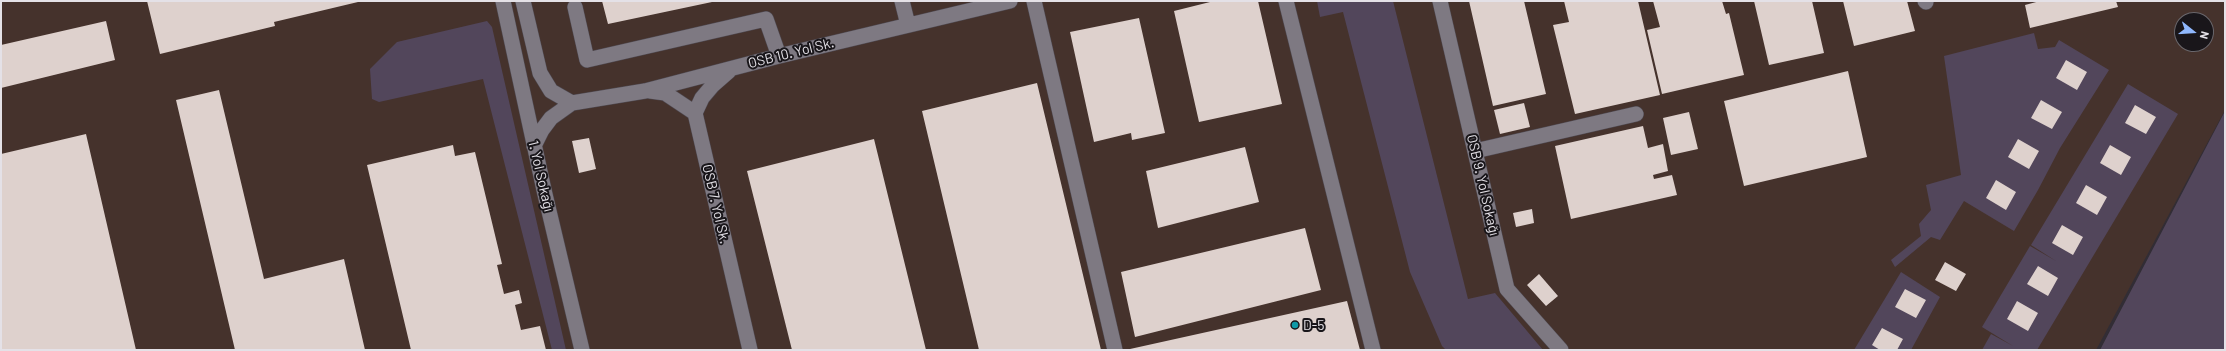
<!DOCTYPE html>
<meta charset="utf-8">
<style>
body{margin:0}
#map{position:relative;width:2226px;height:351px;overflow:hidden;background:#322d35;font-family:Barlow,sans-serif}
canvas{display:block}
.frame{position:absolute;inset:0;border:2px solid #e4e1e7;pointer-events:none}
.north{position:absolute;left:2174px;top:12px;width:40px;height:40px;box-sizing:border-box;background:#19161a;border:1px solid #6a676c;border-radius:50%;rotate:107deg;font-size:11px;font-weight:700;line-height:16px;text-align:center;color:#e4e1e7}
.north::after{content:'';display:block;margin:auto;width:14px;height:18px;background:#90b8fd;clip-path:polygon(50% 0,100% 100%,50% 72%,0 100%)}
</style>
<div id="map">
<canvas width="2226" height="351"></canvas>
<div class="frame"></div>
<div class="north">N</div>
</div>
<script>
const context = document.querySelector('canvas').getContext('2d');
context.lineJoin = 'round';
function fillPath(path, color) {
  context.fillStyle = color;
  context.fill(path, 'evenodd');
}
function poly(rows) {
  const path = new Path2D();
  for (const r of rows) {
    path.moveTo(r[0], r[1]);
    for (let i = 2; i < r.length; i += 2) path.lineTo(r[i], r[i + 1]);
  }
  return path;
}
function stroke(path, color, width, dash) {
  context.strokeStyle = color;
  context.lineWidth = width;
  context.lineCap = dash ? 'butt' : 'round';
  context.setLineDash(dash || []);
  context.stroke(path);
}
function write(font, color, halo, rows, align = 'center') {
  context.font = font + ' Barlow,sans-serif';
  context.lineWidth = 4;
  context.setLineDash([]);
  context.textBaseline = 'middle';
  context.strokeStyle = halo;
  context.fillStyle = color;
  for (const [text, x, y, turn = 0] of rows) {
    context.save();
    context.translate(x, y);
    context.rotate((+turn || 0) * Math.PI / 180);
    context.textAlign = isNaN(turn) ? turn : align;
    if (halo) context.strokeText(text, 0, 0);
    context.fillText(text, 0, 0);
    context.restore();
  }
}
fillPath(poly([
 [1,1,2225,1,2225,110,2096,350,1,350],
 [2182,20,2206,20,2206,44,2182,44]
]), '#45322c');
fillPath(poly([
 [1317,1,1393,1,1468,299,1495,293,1543,350,1446,350,1442,346,1410,272,1343,12,1320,17],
 [487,21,492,27,566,350,552,350,483,79,379,102,372,99,370,69,397,42],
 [2034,33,2038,49,2055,47,2059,40,2109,70,2060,148,2038,190,2014,231,1964,201,1940,240,1931,237,1895,267,1891,260,1921,236,1919,224,1931,210,1926,185,1961,175,1944,56],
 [2128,84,2178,114,2037,350,1982,350,1991,334,2013,346,1982,327,2030,246,2056,261,2031,245],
 [2225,111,2225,350,2100,350],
 [1901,272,1940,297,1911,350,1854,350]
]), '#52465b');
fillPath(poly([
 [147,1,358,1,358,2,274,22,275,26,160,54],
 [602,1,712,1,712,2,608,24],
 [1214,1,1258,1,1282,104,1199,122,1174,11],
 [1469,1,1524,1,1546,94,1493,106],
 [1564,1,1638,1,1660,95,1575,114,1553,25,1569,22],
 [1653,1,1722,1,1726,14,1729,13,1744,75,1662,94,1647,30,1660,27],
 [1754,1,1812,1,1824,53,1769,65],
 [1843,1,1907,1,1915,31,1854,46],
 [2040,1,2116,1,2118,7,2030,28,2025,5],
 [1139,18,1165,133,1132,140,1131,133,1094,142,1070,32],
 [106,21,115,60,1,88,1,45],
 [2066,60,2087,72,2077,90,2056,78],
 [1848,71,1867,157,1744,186,1724,101],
 [1037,83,1101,350,979,350,922,111],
 [219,90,264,279,344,259,365,350,235,350,176,100],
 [2041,100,2062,112,2052,129,2031,118],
 [1524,103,1530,127,1500,134,1494,110],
 [2135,105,2156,117,2146,134,2125,123],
 [1689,112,1698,149,1671,155,1663,118],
 [1643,126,1648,148,1663,144,1668,171,1653,175,1654,179,1672,175,1677,195,1571,219,1555,146],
 [86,134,136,350,1,350,1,154],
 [589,138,596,169,579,173,572,141],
 [874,139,926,350,792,350,747,171],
 [2018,139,2039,151,2029,169,2008,157],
 [453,145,455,156,475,152,502,264,497,265,504,294,519,290,522,303,515,305,521,330,540,326,546,350,411,350,367,165],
 [2110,145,2131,157,2121,175,2100,163],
 [1245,147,1259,202,1158,228,1146,171],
 [1996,180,2016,192,2006,210,1986,198],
 [2086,185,2107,197,2097,215,2076,203],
 [1532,209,1534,223,1516,227,1513,213],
 [2062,225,2083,237,2073,255,2052,243],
 [1305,228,1321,290,1135,337,1121,272],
 [1945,262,1966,274,1956,291,1935,280],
 [2038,266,2058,278,2048,296,2027,284],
 [1539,274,1558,296,1546,306,1527,285],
 [1905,289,1926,300,1916,318,1895,307],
 [1347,301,1360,350,1130,350,1130,349],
 [2017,301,2038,313,2028,331,2007,319],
 [1882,328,1903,339,1897,350,1880,350,1872,345]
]), '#ded1cd');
const minor = poly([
 [503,1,544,190,582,350],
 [523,1,540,73,551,91,572,103],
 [902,1,908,25],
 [1034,1,1115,350],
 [1286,1,1373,350],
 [1440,1,1507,289,1561,350],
 [1925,1,1926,2],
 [575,7,587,60,766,19,779,56],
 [650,91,665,93,695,113,750,350],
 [695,113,702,98,713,85,729,71],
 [534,146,542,130,551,118,572,103,645,91,779,56,1010,1],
 [1475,151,1636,114]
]);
stroke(minor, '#4f4a52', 16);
stroke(minor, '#7e7982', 15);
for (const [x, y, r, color] of [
 [1295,325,4,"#0f9aa8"]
]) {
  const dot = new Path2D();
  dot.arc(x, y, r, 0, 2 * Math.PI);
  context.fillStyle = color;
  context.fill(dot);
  stroke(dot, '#19161a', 1.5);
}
write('14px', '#e4e1e7', '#19161a', [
 ["OSB 10. Yol Sk.",791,53,-14],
 ["1. Yol Sokağı",541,176,77],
 ["OSB 9. Yol Sokağı",1483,185,77],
 ["OSB 7. Yol Sk.",716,204,77]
]);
write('14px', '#e4e1e7', '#19161a', [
 ["D-5",1303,325]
], 'left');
</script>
